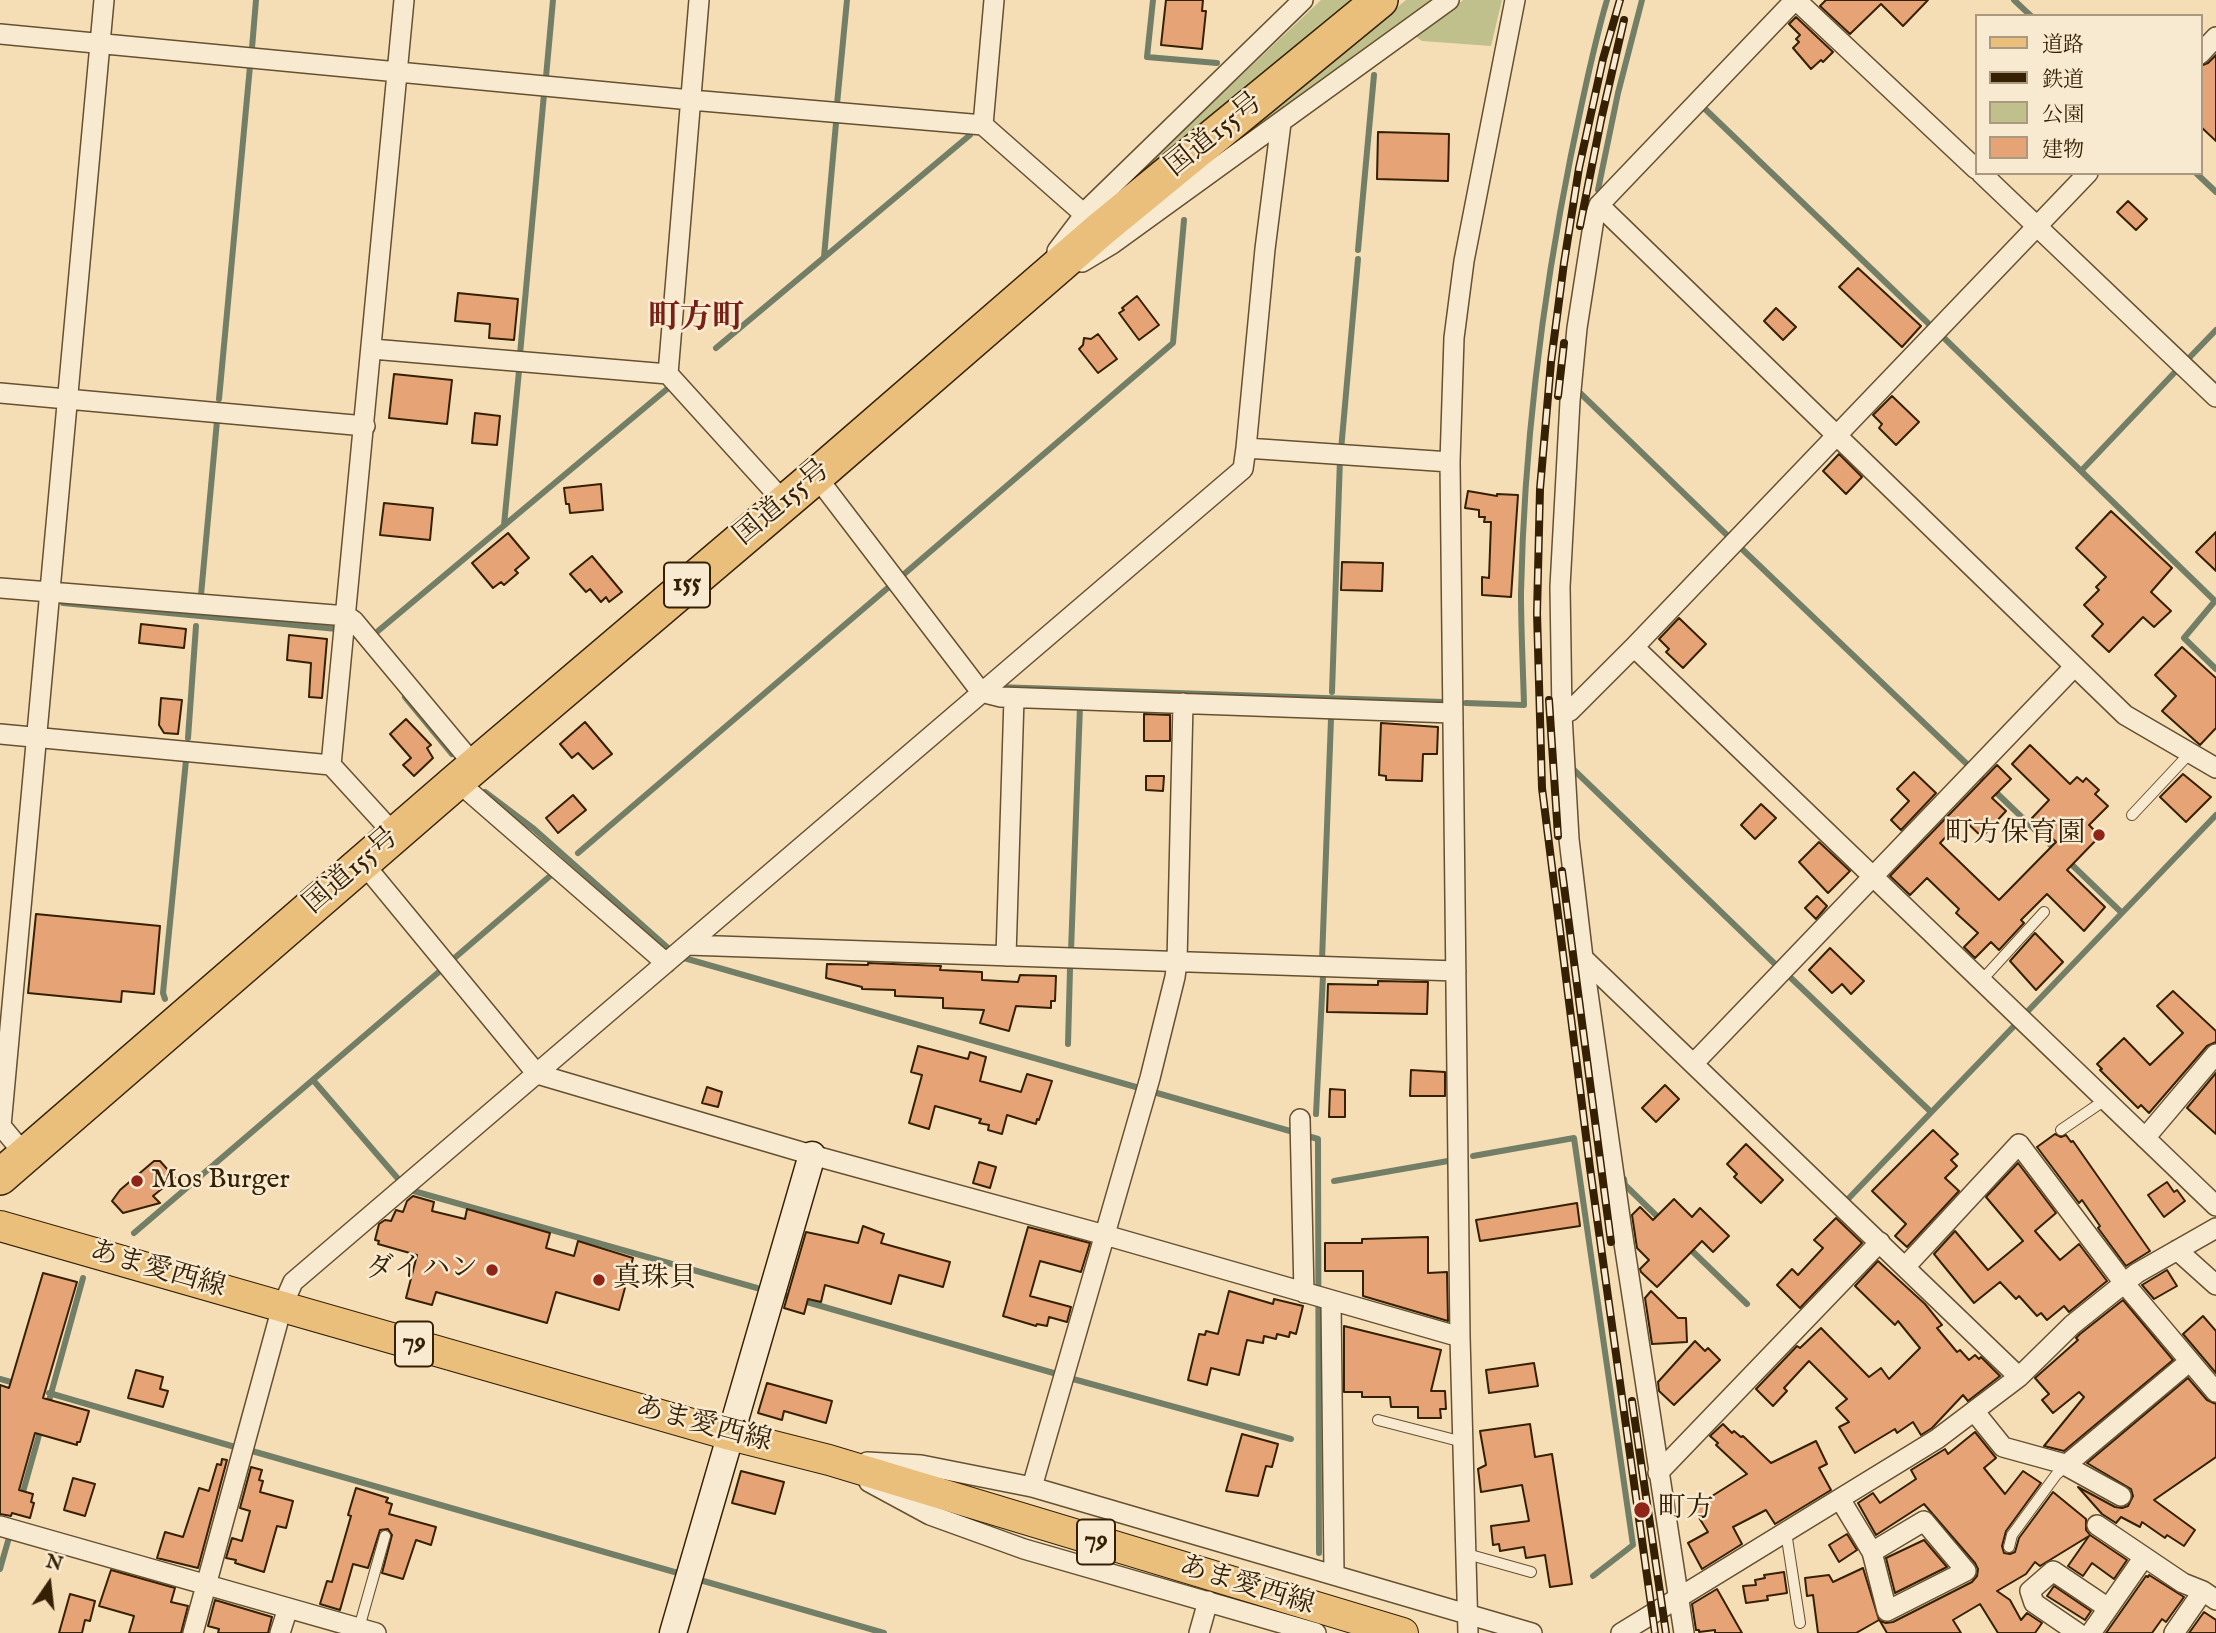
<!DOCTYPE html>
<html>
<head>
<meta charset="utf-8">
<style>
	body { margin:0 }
	#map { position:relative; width:2216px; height:1633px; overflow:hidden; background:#f5deb6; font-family:"IM FELL English","Noto Serif JP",serif }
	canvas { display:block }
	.legend { position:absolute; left:1975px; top:14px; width:228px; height:161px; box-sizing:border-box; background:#f8ead0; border:2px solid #aa997e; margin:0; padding:9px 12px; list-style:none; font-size:21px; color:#352004 }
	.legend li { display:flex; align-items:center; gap:14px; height:35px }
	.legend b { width:35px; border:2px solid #aa997e }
	.north { position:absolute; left:14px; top:1549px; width:70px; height:70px; -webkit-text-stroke:5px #f8ead0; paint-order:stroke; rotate:14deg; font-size:19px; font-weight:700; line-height:28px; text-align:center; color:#352004 }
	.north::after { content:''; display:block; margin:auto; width:24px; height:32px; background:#352004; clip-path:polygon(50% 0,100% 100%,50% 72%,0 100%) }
</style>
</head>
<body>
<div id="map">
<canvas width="2216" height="1633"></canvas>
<ul class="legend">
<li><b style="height:9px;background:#eabf7b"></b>道路</li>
<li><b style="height:9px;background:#352004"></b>鉄道</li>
<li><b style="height:19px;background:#bfc08c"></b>公園</li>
<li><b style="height:19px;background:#e6a376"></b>建物</li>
</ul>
<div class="north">N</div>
</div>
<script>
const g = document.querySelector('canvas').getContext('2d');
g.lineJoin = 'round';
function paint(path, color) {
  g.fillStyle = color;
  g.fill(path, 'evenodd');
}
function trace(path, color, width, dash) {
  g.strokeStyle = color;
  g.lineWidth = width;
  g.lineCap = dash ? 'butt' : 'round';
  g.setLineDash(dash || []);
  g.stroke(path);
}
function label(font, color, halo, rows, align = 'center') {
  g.font = font + ' "IM FELL English","Noto Serif JP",serif';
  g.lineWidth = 5;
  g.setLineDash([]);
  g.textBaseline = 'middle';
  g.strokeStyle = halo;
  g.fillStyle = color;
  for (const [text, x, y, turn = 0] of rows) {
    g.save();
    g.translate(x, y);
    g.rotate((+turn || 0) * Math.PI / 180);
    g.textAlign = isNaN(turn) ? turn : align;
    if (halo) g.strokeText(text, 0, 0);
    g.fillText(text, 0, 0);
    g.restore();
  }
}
const green = new Path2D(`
	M1321,0H1361L1128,193L1125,186Z
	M1406,0H1436L1170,193Z
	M1463,0H1502L1491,46L1422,41L1415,36Z`);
const stream = new Path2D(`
	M1153,0L1147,57L1217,63
	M2014,0L2031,16
	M252,48L256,0
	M546,77L553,0
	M837,104L847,0
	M1703,107L1931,326
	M2196,173L2216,192
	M1598,190L1618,93L1642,0
	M1358,250L1374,75
	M824,257L836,123
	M1943,337L2081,471
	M716,348L970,135
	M520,354L544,94
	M2190,357L2216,330
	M2176,371L2081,471L2215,601L2184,638L2216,669
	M1577,390L1730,538
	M219,399L250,66
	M1341,450L1358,259
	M504,525L519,371
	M1742,549L1970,767
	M903,575L1173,343L1184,220
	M201,595L217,421
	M63,603L337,629
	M378,631L667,389
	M997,687L1443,702
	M1332,692L1340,459
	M405,697L452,754
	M1466,703L1524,705C1523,668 1521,630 1521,593C1524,446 1542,300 1571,155C1582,103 1592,51 1607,0
	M188,738L196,626
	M1573,769L1776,965
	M1981,778L2057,851
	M485,792L534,829L677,956L1318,1139L1319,1553
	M578,853L890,586
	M2068,861L2122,913
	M1071,951L1080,706
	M1322,960L1331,719
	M451,961L550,876
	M1791,978L1931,1112
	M165,999L163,993L186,760
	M2027,1012L2216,815
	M1068,1044L1070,969
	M313,1080L400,1181
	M1316,1114L1323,976
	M1473,1156L1574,1138L1633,1545L1593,1576
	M1624,1179L1625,1185L1663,1222
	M1334,1181L1448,1161
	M410,1190L757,1288
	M1849,1198L2015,1025
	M134,1233L440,971
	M1688,1247L1747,1304
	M786,1296L1057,1374
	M0,1379L18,1384
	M1073,1379L1291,1439
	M49,1393L235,1447
	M47,1408L83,1278
	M252,1451L678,1573
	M21,1499L41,1428
	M0,1569L10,1534
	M700,1580L884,1633`);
const building = new Path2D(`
	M1166,0H1203L1202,11H1206L1202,49L1161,45Z
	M1826,0H1928L1903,26L1881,4L1850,34L1820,6Z
	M1796,17L1833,52L1823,62L1821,60L1811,69L1793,48L1799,42L1796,39L1800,35L1789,24Z
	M2216,55V141L2200,126V66L2208,63Z
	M1378,132L1449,134L1448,181L1377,179Z
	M2128,201L2147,219L2136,230L2117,212Z
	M1858,268L1921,326L1902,347L1839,287Z
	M458,293L518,299L514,340L489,338L490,324L455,321Z
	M1137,296L1159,325L1139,340L1119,313L1124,310L1122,308Z
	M1776,308L1796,327L1783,340L1764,321Z
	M1098,334L1117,359L1098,373L1079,349L1083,345L1084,338L1091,339Z
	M394,374L452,380L447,424L389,418Z
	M1892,396L1919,422L1896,445L1879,428L1882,424L1873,415Z
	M475,413L500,416L497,445L472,443Z
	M1839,454L1862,477L1846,494L1823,471Z
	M601,484L603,510L570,513L569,504H566L564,488Z
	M1468,491L1497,496V494L1518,495L1511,597L1482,595V577L1489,578L1491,522H1484L1485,517H1479V510L1465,508Z
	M384,503L433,508L430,540L380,535Z
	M2111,511L2172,568L2151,592L2171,611L2154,627L2143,617L2109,652L2092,636L2103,624L2084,605L2099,590L2096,587L2106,577L2076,548Z
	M2216,532V571L2196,552Z
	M508,533L529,558L515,570L518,573L504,585L501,582L493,588L472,563Z
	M592,556L622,592L609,602L606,597L601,602L590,589L586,592L570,574Z
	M1342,562L1383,563L1382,591L1341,590Z
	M1679,618L1706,644L1683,668L1666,652L1669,649L1659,639Z
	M141,624L186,629L184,648L139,643Z
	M289,635L327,639L322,698L309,697L311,663L287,660Z
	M2182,647L2216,678V728L2200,745L2162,711L2176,696L2155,675Z
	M161,698L182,700L178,734L164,733L159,725Z
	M1144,714L1170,715V741H1144Z
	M406,719L431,745L427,748L433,758L414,776L403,765L411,758L390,734Z
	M585,722L612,754L593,769L578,753L572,758L560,744Z
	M1381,723L1438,727L1437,754H1423L1422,781L1386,780V776L1379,775Z
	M2030,745L2070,784L2077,777L2083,782L2086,778L2099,790L2095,794L2108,806L2089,825L2100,836L2067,870L2105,907L2084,931L2047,894L2021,920L2024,923L1999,950L1991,942L1975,958L1964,947L1978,933L1956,913L1959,909L1927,878L1910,895L1890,876L1997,765L2011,779L1992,798L2006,811L1982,837L1963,819L1940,843L1999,900L2056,842L2032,818L2049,800L2012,764Z
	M1914,772L1936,793L1901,830L1891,820L1909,801L1897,789Z
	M2183,774L2211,797L2186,822L2160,797Z
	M1146,776H1164L1163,791L1146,790Z
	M573,795L586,810L558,833L546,818Z
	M1761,804L1776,818L1755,839L1741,825Z
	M1819,842L1850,871L1828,893L1799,862Z
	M1817,896L1827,906L1816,919L1805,908Z
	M36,914L160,926L154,994L122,991L121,1002L28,993Z
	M2035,933L2063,962L2036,990L2010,961Z
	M1830,948L1864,981L1851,994L1842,984L1832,993L1809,970Z
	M868,963L941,966L940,970L982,972V980L1018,982L1020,975L1056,976L1055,1001H1051V1008L1016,1006L1009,1031L980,1023L984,1010L943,1008V998L895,996V990L862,989V987L826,978L827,964L868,965Z
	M1378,981L1428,982L1427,1014L1327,1012L1328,984L1378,985Z
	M2173,991L2216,1031V1042L2207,1046L2149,1113L2141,1105L2138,1108L2100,1070L2102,1069L2097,1064L2124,1038L2150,1065L2183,1033L2157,1006Z
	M918,1046L968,1059L970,1052L986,1057L980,1081L1021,1092L1027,1074L1052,1081L1039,1120L1037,1119L1036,1124L1007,1115L1002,1134L988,1130L989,1125L979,1123L981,1119L935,1106L929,1129L909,1123L922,1075L911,1072Z
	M1411,1070L1445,1072V1096H1410Z
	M2216,1073V1134L2187,1108Z
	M1665,1085L1679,1099L1656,1122L1642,1108Z
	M707,1087L722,1092L718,1107L702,1103Z
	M1330,1089L1345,1090V1117H1329Z
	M1933,1130L1958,1154L1951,1160L1957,1166L1945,1178L1959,1191L1907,1247L1895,1236L1906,1224L1872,1191Z
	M2055,1134L2061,1137L2066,1135L2071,1142L2073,1141L2150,1251L2126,1266L2098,1228L2100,1226L2082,1200L2079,1203L2037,1147Z
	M1746,1144L1783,1180L1761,1203L1734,1177L1737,1174L1727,1164Z
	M154,1161H160L175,1178L153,1196L160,1203L123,1213L112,1201L120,1190Z
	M979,1162L996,1167L990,1188L973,1183Z
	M2018,1163L2056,1213L2035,1231L2060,1260L2079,1244L2107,1281L2069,1312L2064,1306L2047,1320L2041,1313L2037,1316L2019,1296L2016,1299L2000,1282L1974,1303L1934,1254L1955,1231L1988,1270L2023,1241L1986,1197Z
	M2167,1182L2174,1192L2177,1190L2185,1201L2164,1217L2148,1195Z
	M413,1196L434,1202L432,1211L465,1219L467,1209L550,1233L546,1248L574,1256L578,1241L633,1258L619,1310L556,1292L547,1323L436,1292L432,1305L406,1298L417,1255L378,1244L379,1241L375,1240L379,1224L385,1220L391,1221L396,1210L403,1212L407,1201Z
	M1674,1199L1692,1217L1700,1208L1729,1236L1713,1252L1702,1241L1657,1287L1641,1272L1640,1269L1649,1260L1637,1248L1632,1215L1640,1207L1653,1220Z
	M1577,1203L1580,1226L1480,1241L1476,1220Z
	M1836,1218L1862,1243L1800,1308L1777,1285L1792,1269L1798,1275L1823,1248L1814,1240Z
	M863,1226L884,1234L881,1243L950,1262L943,1287L899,1275L891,1304L825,1285L821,1302L808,1299L804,1314L784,1308L806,1232L858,1243Z
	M1028,1227L1090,1243L1081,1272L1040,1261L1030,1296L1071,1307L1067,1322L1049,1317L1047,1326L1037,1324L1036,1326L1003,1316Z
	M1428,1237V1273L1447,1272L1448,1321L1363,1296V1271H1325V1243H1362V1239Z
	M1878,1261L1925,1304L1942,1325L1937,1328L1957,1352L1960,1350L1969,1360L1975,1355L1979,1359L1981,1357L2000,1376L1968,1401L1963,1395L1932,1428L1921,1435L1913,1422L1897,1433L1895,1429L1855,1453L1839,1427L1849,1422L1836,1408L1847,1399L1809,1361L1784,1388L1787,1391L1773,1406L1756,1389L1797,1346L1800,1348L1821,1328L1869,1377L1881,1368L1889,1379L1920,1348L1898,1321L1895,1325L1855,1286Z
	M2167,1270L2177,1286L2154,1299L2142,1285Z
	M43,1273L77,1282L43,1398L89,1411L80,1442H77V1445L35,1433L19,1490L33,1494L31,1502L34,1503L30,1518L12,1513L11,1516L0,1514V1385L9,1388Z
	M1229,1291L1273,1304L1274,1299L1303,1306L1296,1334L1290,1332L1289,1337L1277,1334L1276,1339L1264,1336L1263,1343L1247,1340L1239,1375L1211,1368L1207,1385L1188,1380L1199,1334L1205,1335L1206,1331L1218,1334Z
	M1651,1291L1678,1318H1686L1687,1342L1652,1344L1645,1298Z
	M2123,1300L2173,1360L2064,1451L2044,1446L2084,1397L2079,1392L2053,1413L2042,1400L2049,1394L2035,1378L2078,1340L2076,1338L2080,1334Z
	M2203,1316L2216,1331V1373L2183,1334Z
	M1344,1326L1441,1350L1431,1391H1445L1446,1409H1440L1441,1418H1418V1407H1391L1390,1397H1362V1392H1344Z
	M1695,1341L1705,1351L1708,1348L1720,1360L1674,1405L1659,1391L1658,1382Z
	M1534,1363L1538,1386L1489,1393L1486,1370Z
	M136,1370L163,1377L160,1389L168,1391L163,1407L128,1398Z
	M2188,1378L2207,1400L2216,1404V1457L2154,1500L2195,1530L2184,1546L2167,1535L2165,1538L2142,1522L2140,1527L2121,1517L2116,1523L2102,1514L2078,1487L2115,1507L2122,1508L2128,1506L2133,1496L2131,1489L2087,1463Z
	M767,1383L832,1401L826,1423L784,1411L782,1420L758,1413Z
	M1530,1424L1535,1457L1552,1454L1572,1584L1550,1587L1545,1555L1526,1558L1524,1547L1500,1551L1499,1544L1493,1545L1491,1526L1529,1521L1522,1485L1481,1492L1478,1469L1486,1465L1480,1431Z
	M1723,1424L1732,1433L1734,1431L1741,1437L1743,1436L1771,1463L1816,1441L1827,1464L1819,1468L1831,1490L1775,1524L1766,1510L1733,1527L1742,1544L1702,1569L1688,1543L1708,1532L1693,1508L1747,1474L1716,1445L1718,1443L1710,1436Z
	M1975,1432L1996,1458L1984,1468L2005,1494L2023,1471L2041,1483L2006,1531L2002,1546L2004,1553L2010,1554L2015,1552L2019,1538L2053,1492L2086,1519V1530L2090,1535L2127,1560L2114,1579L2092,1563L2083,1576L2068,1566L2089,1536L2040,1566L2035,1562L2026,1574L1997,1591L2010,1600L2021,1620L2027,1613L2042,1623L2035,1633H1998L1980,1604L1953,1620L1961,1633H1887L1880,1621L1886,1623L1893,1622L1972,1582L1977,1576L1978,1569L1975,1563L1924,1504L1876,1535L1858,1503L1873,1493L1880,1503L1916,1479L1911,1470L1945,1449L1948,1454Z
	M1242,1434L1278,1444L1272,1467L1266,1466L1258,1496L1226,1491Z
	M222,1459L227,1460L198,1568L157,1558L165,1532L183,1537L199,1488L209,1491L217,1464L221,1465Z
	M251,1467L262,1470L259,1480L263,1481L260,1492L293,1501L286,1528L277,1526L264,1572L235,1563L236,1560L226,1558L232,1538L242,1541L250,1511L240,1508Z
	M741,1471L784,1482L775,1514L732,1503Z
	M73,1478L95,1484L85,1516L64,1510Z
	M356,1488L388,1498L386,1502L392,1504L389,1514L436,1527L431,1545L416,1540L403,1579L382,1573L392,1535L388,1529L380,1530L368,1568L353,1564L340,1610L320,1604L327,1581L332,1582L351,1516L348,1515Z
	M1847,1534L1857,1550L1839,1562L1829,1545Z
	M1924,1540L1947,1567L1895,1593L1886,1558Z
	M1863,1568L1879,1620L1856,1633H1818L1813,1595L1807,1596L1805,1578L1829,1575L1833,1582Z
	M111,1570L175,1588L171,1602L188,1606L181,1633H129L134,1616L99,1606Z
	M1784,1572L1787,1593L1767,1596L1768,1600L1746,1603L1743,1586L1756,1585L1755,1580L1765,1578L1764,1575Z
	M2149,1575L2184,1597L2166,1622L2162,1619L2152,1633H2106L2146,1576L2148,1577Z
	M2054,1586L2091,1611L2085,1620L2047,1596Z
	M1717,1589L1742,1633H1715V1630L1699,1632V1630H1696L1692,1604Z
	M70,1594L95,1601L90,1621L85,1620L82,1633H59Z
	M215,1600L272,1617L268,1633H218L219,1629L208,1626Z
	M2204,1612L2216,1620V1633H2189Z`);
const lane = new Path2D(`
	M2132,815L2190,753
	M1981,981L2044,912
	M2061,1130L2105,1100
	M1378,1420L1463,1442
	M1786,1532L1800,1623
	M2009,1547L2012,1535L2056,1475L2066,1466
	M1467,1554L1531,1572
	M359,1628L385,1536`);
const street = new Path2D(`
	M699,0L668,374L785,503
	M1795,0L1599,205L2125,715L2216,768
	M1796,0L1976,169
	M0,34L691,100L983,125L1084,214
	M2200,54L2216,37
	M983,125L994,0
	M1981,173L2216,397
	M1599,205L1594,219L1577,328L1570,401L1560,587L1562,715L1569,839L1583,958L1621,1224L1684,1633
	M1057,251L1091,206L1303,0
	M1082,262L1112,244L1449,0
	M372,349L668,374
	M0,393L365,426
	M1246,448L1265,249L1281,123
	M816,476L981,692L1001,697L1452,713
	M0,588L347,616L354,621L475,766
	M1634,647L2216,1206
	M1562,715L1570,711L1634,647L2088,173
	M0,734L331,765
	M457,781L666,963
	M395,835L331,765L404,0
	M363,863L537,1074L812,1155L1105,1235L1460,1337
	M688,945L1456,971
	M1006,956L1014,698
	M1583,958L2019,1377
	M1694,1063L2074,667
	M1300,1119L1304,1293
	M2145,1138L2216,1054
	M26,1156L1,1126L104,0
	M2177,1250L2216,1285
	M1905,1267L2019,1144L2124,1283L2216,1392
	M1331,1300L1334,1574
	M1974,1411L2003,1447L2061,1463L2121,1496
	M867,1462L921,1465L1032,1487L1532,1633
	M2066,1465L2190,1361
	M1658,1473L1880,1242
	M869,1482L930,1515L1024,1549L1316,1633
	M1032,1487L1150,1078L1175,977L1177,962L1183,703
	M1840,1499L1872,1552L1887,1611L1966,1571L1924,1521L1872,1552
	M2097,1525L2183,1583L2203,1591L2216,1600
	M0,1526L376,1633
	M193,1633L282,1307L293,1282L1243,469L1246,448L1450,462
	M280,1633L288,1608
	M1199,1633L1208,1601
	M1468,1633L1460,1337L1450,462L1454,338L1464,261L1515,0
	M1621,1633L1937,1439L2019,1377L2072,1325L2137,1273L2216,1228
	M2078,1633L2034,1603L2030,1591L2053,1571L2108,1608
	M2091,1633L2144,1557
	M2174,1633L2203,1591`);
const secondary = new Path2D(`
	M673,1633L812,1155`);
const primary = new Path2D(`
	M0,1226L730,1435L829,1460L1403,1633`);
const highway = new Path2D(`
	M0,1177L457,781L816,476L1101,229L1380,0`);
const rail = new Path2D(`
	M1620,0L1603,59L1579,168L1564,263L1551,362L1540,489L1537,613L1542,788L1590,1168L1655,1633
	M1580,226L1601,120L1624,20
	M1558,396L1564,343
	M1549,700L1558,836
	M1562,871L1611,1242
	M1632,1401L1666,1633`);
const markers = [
	[2099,835,7,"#8f2418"],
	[137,1181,7,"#8f2418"],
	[492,1270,7,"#8f2418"],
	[599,1280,7,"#8f2418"],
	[1642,1510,9,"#8f2418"]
];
const shields = [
	[687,585,46],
	[414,1344,38],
	[1096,1542,38]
];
const shieldNames = [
	["155",687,585],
	["79",414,1344],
	["79",1096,1542]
];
const streetNames = [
	["国道155号",1215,136,-39],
	["国道155号",783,504,-40],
	["国道155号",352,872,-41],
	["あま愛西線",157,1271,16],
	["あま愛西線",703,1426,15],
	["あま愛西線",1246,1587,17]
];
const poiNames = [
	["町方保育園",2085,835,"right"],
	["Mos Burger",151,1181],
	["ダイハン",478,1270,"right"],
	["真珠貝",613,1280],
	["町方",1658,1510]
];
const quarterNames = [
	["町方町",696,320]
];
paint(green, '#bfc08c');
trace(stream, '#737e66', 6);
paint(building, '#e6a376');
trace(building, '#352004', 2);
trace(lane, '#655030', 12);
trace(street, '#655030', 22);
trace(secondary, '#352004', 29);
trace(primary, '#352004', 32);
trace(highway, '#352004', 38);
trace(lane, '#f8ead0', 10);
trace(street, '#f8ead0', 19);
trace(secondary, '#f8ead0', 26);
trace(primary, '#eabf7b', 30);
trace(highway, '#eabf7b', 35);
trace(rail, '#352004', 8);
trace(rail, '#f8ead0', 5, [16]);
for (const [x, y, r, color] of markers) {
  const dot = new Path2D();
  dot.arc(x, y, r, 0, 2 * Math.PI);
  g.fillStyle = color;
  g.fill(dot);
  trace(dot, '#f8ead0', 2.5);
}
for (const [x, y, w] of shields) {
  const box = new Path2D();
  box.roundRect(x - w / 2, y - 22.5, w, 45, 5);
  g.fillStyle = '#f8ead0';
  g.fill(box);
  trace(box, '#352004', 2);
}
label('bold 26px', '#352004', null, shieldNames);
label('28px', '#352004', '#f8ead0', streetNames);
label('28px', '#352004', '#f8ead0', poiNames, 'left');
label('bold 32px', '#7a1f14', '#f8ead0', quarterNames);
</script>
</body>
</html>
